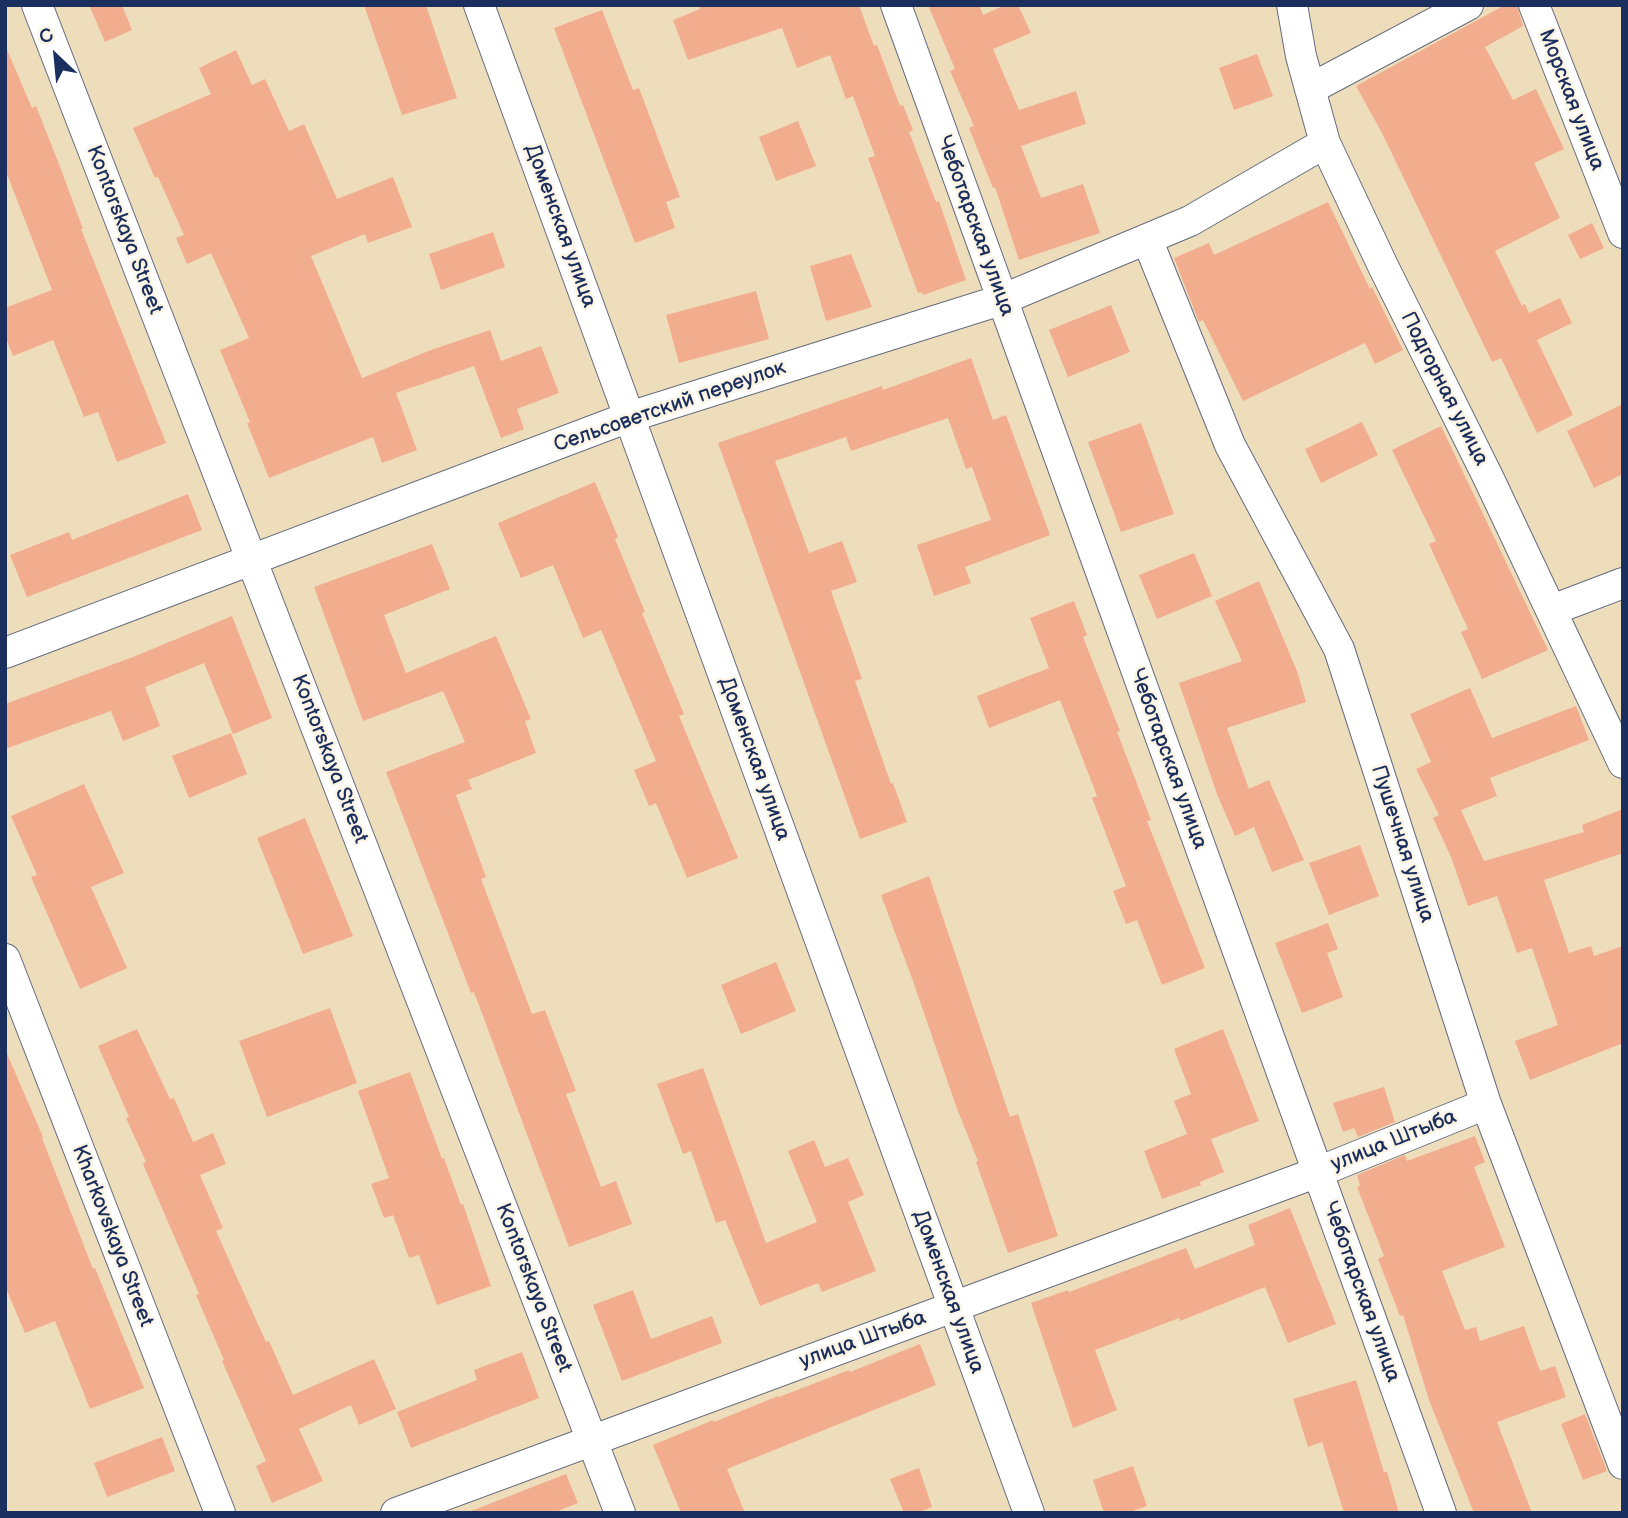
<!DOCTYPE html>
<html>
<head>
<meta charset="utf-8">
<style>
	body { margin:0 }
	#map { position:relative; width:1628px; height:1518px; overflow:hidden; background:#edb; font-family:"Balsamiq Sans",sans-serif }
	canvas { display:block }
	.frame { position:absolute; inset:0; border:7px solid #1b2f5e; pointer-events:none }
	.north { position:absolute; left:21px; top:21px; width:70px; height:70px; -webkit-text-stroke:5px #fcf5e5; paint-order:stroke; rotate:334deg; font-size:19px; font-weight:700; line-height:28px; text-align:center; color:#1b2f5e }
	.north::after { content:''; display:block; margin:auto; width:24px; height:32px; background:#1b2f5e; clip-path:polygon(50% 0,100% 100%,50% 72%,0 100%) }
</style>
</head>
<body>
<div id="map">
<canvas width="1628" height="1518"></canvas>
<div class="frame"></div>
<div class="north">С</div>
</div>
<script>
const g = document.querySelector('canvas').getContext('2d');
g.lineJoin = 'round';
function paint(path, color) {
  g.fillStyle = color;
  g.fill(path, 'evenodd');
}
function trace(path, color, width, dash) {
  g.strokeStyle = color;
  g.lineWidth = width;
  g.lineCap = dash ? 'butt' : 'round';
  g.setLineDash(dash || []);
  g.stroke(path);
}
function label(font, color, halo, rows, align = 'center') {
  g.font = font + ' "Balsamiq Sans",sans-serif';
  g.lineWidth = 5;
  g.setLineDash([]);
  g.textBaseline = 'middle';
  g.strokeStyle = halo;
  g.fillStyle = color;
  for (const [text, x, y, turn = 0] of rows) {
    g.save();
    g.translate(x, y);
    g.rotate((+turn || 0) * Math.PI / 180);
    g.textAlign = isNaN(turn) ? turn : align;
    if (halo) g.strokeText(text, 0, 0);
    g.fillText(text, 0, 0);
    g.restore();
  }
}
const building = new Path2D(`
	M89,5H122L132,30L105,42Z
	M364,5H426L457,98L402,115Z
	M700,5H859L874,46L877,45L900,106L903,105L913,130L909,132L936,202L939,201L966,280L923,295L922,292L918,293L868,158L875,156L853,96L846,99L830,55L797,68L782,28L688,60L673,20L700,9Z
	M928,5H979L983,15L1005,5H1018L1031,33L993,49L1019,110L1076,91L1086,124L1021,146L1041,198L1083,184L1100,233L1019,260L995,187L993,188L969,128L974,126L950,71L955,69Z
	M1505,5H1517L1523,26L1485,47L1513,100L1536,89L1564,149L1534,163L1560,218L1495,251L1522,306L1525,304L1529,313L1560,298L1572,323L1537,340L1573,415L1537,433L1501,358L1492,362L1382,133L1356,86Z
	M602,10L633,90L639,88L680,197L666,202L675,228L635,243L554,28Z
	M5,45L32,108L36,106L59,164L83,229H81L166,443L117,462L98,412L84,417L53,340L13,356L5,336V308L52,290L5,169Z
	M236,50L252,85L265,79L289,131L304,124L337,199L393,177L412,227L368,243L365,234L311,256L362,378L431,350L490,330L501,361L541,346L559,393L517,409L524,429L501,438L474,366L396,393L417,450L382,463L373,437L269,478L247,423L250,422L220,350L249,338L211,253L187,264L176,238L184,235L158,177L155,178L133,128L211,94L199,68Z
	M1257,54L1273,96L1234,110L1219,68Z
	M798,121L816,166L776,181L759,137Z
	M1328,202L1370,289L1372,287L1403,350L1375,364L1365,343L1243,401L1203,320L1199,322L1174,258L1209,243L1214,255Z
	M1592,223L1604,248L1580,259L1568,235Z
	M493,232L505,267L441,290L429,254Z
	M851,254L872,307L826,321L810,266Z
	M756,291L769,339L679,363L666,315Z
	M1111,305L1130,352L1068,377L1049,330Z
	M971,358L993,420L1006,415L1050,535L965,567L971,583L934,596L917,545L991,520L972,467L966,469L948,418L851,451L846,437L775,461L809,553L842,541L857,582L831,591L862,679L855,681L891,784L893,783L907,822L860,839L718,443L882,386L883,390Z
	M1623,404V474L1594,488L1567,431Z
	M1362,422L1378,455L1321,483L1305,449Z
	M1141,423L1174,514L1121,532L1088,442Z
	M1441,426L1548,650L1482,679L1461,632L1468,629L1429,544L1436,541L1392,450Z
	M595,482L618,537L615,539L645,612L642,613L684,714L679,716L738,858L687,878L656,803L649,806L634,770L656,761L601,630L583,638L553,565L521,578L498,523Z
	M188,494L202,530L27,597L10,555L69,532L72,540Z
	M432,544L450,589L384,615L406,673L496,636L531,719L525,721L536,753L468,780L472,789L456,795L486,877L481,879L532,1014L545,1010L576,1091L566,1094L601,1187L616,1181L632,1224L569,1247L474,992L471,993L386,772L465,742L443,691L363,721L314,587Z
	M1194,553L1212,596L1157,619L1139,575Z
	M1259,581L1297,671L1306,702L1227,728L1249,789L1269,780L1304,860L1272,872L1254,827L1235,836L1217,794L1179,683L1242,661L1215,601Z
	M1074,601L1087,635L1083,637L1120,731L1117,732L1151,820L1147,821L1205,968L1162,985L1137,920L1126,924L1113,891L1126,886L1092,798L1097,796L1060,700L989,728L977,696L1049,668L1030,618Z
	M232,616L272,718L233,734L204,663L145,687L160,726L123,741L111,711L5,749V704L133,657Z
	M1470,688L1492,738L1576,706L1589,740L1490,778L1497,796L1461,810L1484,861L1584,832L1582,825L1623,809V853L1544,880L1569,953L1591,946L1594,956L1623,946V1043L1530,1080L1515,1041L1558,1025L1532,948L1517,953L1497,896L1468,906L1451,857L1433,818L1439,815L1416,769L1431,762L1410,714Z
	M231,733L247,774L189,798L172,756Z
	M84,784L124,873L91,887L127,968L80,989L31,877L37,875L11,816Z
	M305,818L353,936L303,954L257,838Z
	M1360,845L1379,896L1329,915L1309,863Z
	M929,876L1010,1117L1018,1114L1058,1236L1008,1253L976,1162L978,1161L956,1106L913,981L881,895Z
	M1328,923L1338,949L1327,953L1343,997L1302,1013L1275,943Z
	M776,962L796,1011L741,1034L721,985Z
	M330,1008L357,1083L267,1117L239,1041Z
	M137,1029L170,1099L174,1098L193,1142L213,1133L226,1164L200,1175L223,1228L216,1231L266,1342L269,1341L293,1395L374,1359L396,1409L359,1425L351,1405L299,1429L323,1481L272,1503L256,1466L266,1461L222,1361L224,1360L196,1295L199,1294L143,1164L146,1162L126,1118L129,1117L98,1046Z
	M1223,1029L1259,1121L1211,1139L1224,1172L1200,1182L1201,1185L1162,1199L1144,1151L1187,1134L1174,1101L1191,1094L1174,1049Z
	M5,1049L43,1137L42,1138L93,1269L95,1268L144,1388L90,1409L55,1321L25,1333L5,1286Z
	M703,1068L766,1243L817,1222L788,1151L814,1140L825,1167L848,1158L864,1195L848,1202L876,1271L822,1292L818,1283L760,1306L725,1220L716,1223L691,1151L683,1154L657,1084Z
	M410,1072L442,1159L444,1158L461,1205L463,1204L491,1286L437,1305L419,1255L409,1258L393,1215L384,1218L371,1184L389,1178L358,1091Z
	M1384,1087L1395,1122L1358,1137L1354,1128L1343,1132L1333,1103Z
	M1475,1136L1485,1162L1474,1167L1505,1247L1442,1271L1465,1330L1476,1327L1480,1341L1524,1326L1540,1371L1555,1366L1566,1397L1497,1422L1532,1513H1474L1429,1400L1403,1315L1400,1316L1378,1259L1384,1256L1357,1187L1360,1186L1357,1175L1405,1155L1407,1161Z
	M1290,1208L1336,1324L1288,1343L1265,1287L1180,1321L1179,1318L1095,1350L1117,1410L1073,1428L1031,1303L1068,1290L1069,1292L1186,1248L1195,1269L1255,1245L1248,1225Z
	M633,1290L651,1339L712,1316L722,1343L622,1381L593,1305Z
	M920,1344L936,1385L727,1469L745,1513H681L653,1445L713,1420L714,1422L778,1396L779,1397L849,1370L850,1372Z
	M522,1352L539,1398L411,1448L397,1412L477,1380L474,1370Z
	M1356,1380L1384,1472H1387L1399,1513H1344L1322,1442L1308,1447L1293,1399Z
	M1585,1414L1607,1471L1583,1480L1561,1424Z
	M162,1437L175,1471L107,1497L94,1463Z
	M1133,1466L1147,1506L1127,1513H1104L1093,1480Z
	M919,1468L932,1507L917,1513H904L890,1479Z
	M566,1474L578,1503L553,1513H471V1511Z`);
const minor = new Path2D(`
	M37,5L620,1513
	M479,5L1029,1513
	M896,5L1441,1513
	M1292,5L1301,56L1325,143L1383,266L1489,479L1623,763
	M1534,5L1623,233
	M1310,89L1468,5
	M1147,239L1230,445L1339,649L1486,1104L1623,1464
	M1552,610L1623,583
	M5,653L629,417L1001,300L1190,221L1325,143
	M5,959L220,1513
	M396,1513L1318,1172L1486,1104`);
const streetNames = [
	["Морская улица",1571,100,69],
	["Доменская улица",560,226,70],
	["Чеботарская улица",975,226,70],
	["Kontorskaya Street",124,230,69],
	["Подгорная улица",1444,389,63],
	["Сельсоветский переулок",670,407,-19],
	["Kontorskaya Street",329,759,69],
	["Доменская улица",754,759,70],
	["Чеботарская улица",1168,759,70],
	["Пушечная улица",1402,844,72],
	["улица Штыба",1394,1141,-22],
	["Kharkovskaya Street",112,1236,69],
	["Kontorskaya Street",533,1288,69],
	["Доменская улица",948,1292,70],
	["Чеботарская улица",1361,1292,70],
	["улица Штыба",863,1340,-20]
];
paint(building, '#f2ad8f');
trace(minor, '#656c7f', 32);
trace(minor, '#fff', 30);
label('21px', '#1b2f5e', '#fcf5e5', streetNames);
</script>
</body>
</html>
